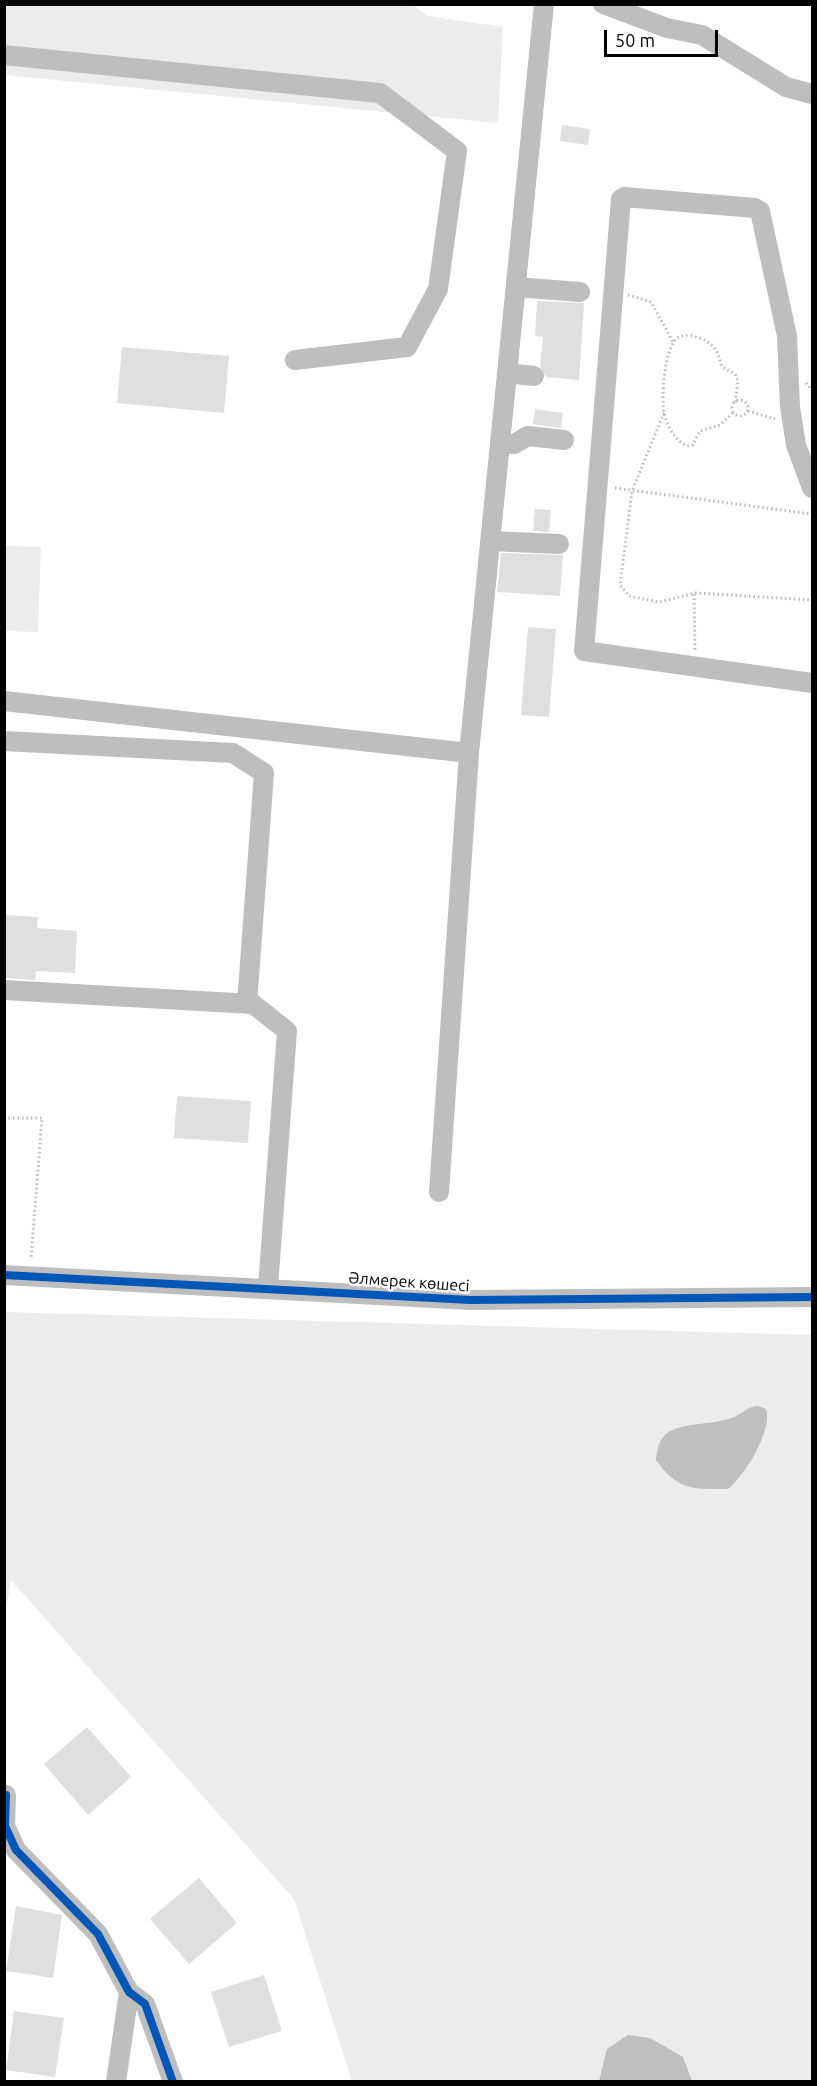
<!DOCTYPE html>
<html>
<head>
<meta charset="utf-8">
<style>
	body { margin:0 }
	#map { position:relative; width:817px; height:2086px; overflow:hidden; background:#fff; font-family:Ubuntu,sans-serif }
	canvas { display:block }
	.frame { position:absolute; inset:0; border:6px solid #000; pointer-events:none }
	.scale { position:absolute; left:604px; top:30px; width:114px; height:27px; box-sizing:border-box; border:3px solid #000; border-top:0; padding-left:8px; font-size:18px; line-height:21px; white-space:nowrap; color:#000; -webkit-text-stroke:4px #fff; paint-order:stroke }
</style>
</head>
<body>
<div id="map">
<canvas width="817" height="2086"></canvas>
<div class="frame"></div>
<div class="scale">50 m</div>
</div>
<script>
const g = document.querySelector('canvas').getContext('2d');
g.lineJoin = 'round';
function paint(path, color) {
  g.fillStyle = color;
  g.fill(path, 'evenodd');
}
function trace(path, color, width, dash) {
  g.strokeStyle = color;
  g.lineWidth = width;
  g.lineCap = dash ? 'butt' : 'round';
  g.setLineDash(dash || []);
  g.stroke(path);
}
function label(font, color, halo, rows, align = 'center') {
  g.font = font + ' Ubuntu,sans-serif';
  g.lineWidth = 5;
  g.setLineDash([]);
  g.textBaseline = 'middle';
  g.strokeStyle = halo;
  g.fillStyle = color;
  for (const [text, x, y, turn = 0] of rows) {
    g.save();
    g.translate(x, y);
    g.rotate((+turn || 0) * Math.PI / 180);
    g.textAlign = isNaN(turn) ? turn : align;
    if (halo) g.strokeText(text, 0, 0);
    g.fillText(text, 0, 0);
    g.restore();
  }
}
const green = new Path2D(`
	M4,5H413L427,16L503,27L498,123L5,75Z
	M5,546L41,547L38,632L5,631Z
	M5,1312L812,1335V2081H352L294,1899L11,1580L5,1615Z`);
const water = new Path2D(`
	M758,1406L766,1409C773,1430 745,1475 728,1489C693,1489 678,1491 656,1460C657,1451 658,1441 666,1434C682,1421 719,1426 738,1415C746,1411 747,1407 758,1406Z
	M628,2035L650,2038L683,2057L692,2081H599L607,2049Z`);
const building = new Path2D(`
	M562,125L590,129L588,145L560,141Z
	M537,301L584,303L579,380L546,377L540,366L543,337L535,336Z
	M122,347L229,356L224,413L117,403Z
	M535,409L563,413L561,428L533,424Z
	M535,509L551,510L549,532L533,531Z
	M501,553L563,555L560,596L497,592Z
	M528,627L556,629L549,717L521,715Z
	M4,915L38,917L37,928L77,931L75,973L36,971L35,980L4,978Z
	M177,1096L251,1101L248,1143L174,1138Z
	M87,1727L131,1777L88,1815L44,1764Z
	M199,1878L237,1923L189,1964L150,1919Z
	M16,1906L62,1915L53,1978L6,1971Z
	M264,1975L282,2031L229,2047L211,1992Z
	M14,2011L64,2018L55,2077L6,2070Z`);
const path = new Path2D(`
	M628,295L651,302L673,342
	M806,383L812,390
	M732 408a8 8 0 1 1 16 0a8 8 0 1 1-16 0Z
	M748,411L775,419
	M664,413L632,491L620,585L629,596L659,602L696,593L812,600
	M733,413L720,425L700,431L693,445L687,446C675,440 667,427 664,413C661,398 664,345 679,337C686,334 695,336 702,339C716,345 718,353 722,367L735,374L738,381L735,402
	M615,488L812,514
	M694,594L695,650
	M4,1118H42L31,1259`);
const minor = new Path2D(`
	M603,4L667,28L702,35L786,87L812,94
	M4,55L380,93L457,151L438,289L407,347L295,360
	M516,287L580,292
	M507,373L534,376
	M500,444H514L528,436L564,440
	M812,488L796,445L790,407L787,336L760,211L755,208L624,197L621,199L584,651L812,683
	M490,541L559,544
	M4,701L469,753L439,1192
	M4,741L233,753L264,773L247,1004
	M469,753L544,4
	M4,990L253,1004L287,1031L268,1287
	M4,1275L470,1300L812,1297
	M6,1795L5,1826L16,1850L98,1934L129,1992L145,2004L173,2082
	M116,2082L129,1992`);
const cycleway = new Path2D(`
	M4,1275L470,1300L812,1297
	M6,1795L5,1826L16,1850L98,1934L129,1992L145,2004L173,2082`);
const streetNames = [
	["Әлмерек көшесі",409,1282,4]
];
paint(green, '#ececec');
paint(water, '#bfbfbf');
paint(building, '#dfdfdf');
trace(path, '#b9b9b9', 3, [1.5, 3]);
trace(minor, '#bebebe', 20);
trace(cycleway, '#0057b8', 8);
label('16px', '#000', '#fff', streetNames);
</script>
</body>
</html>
